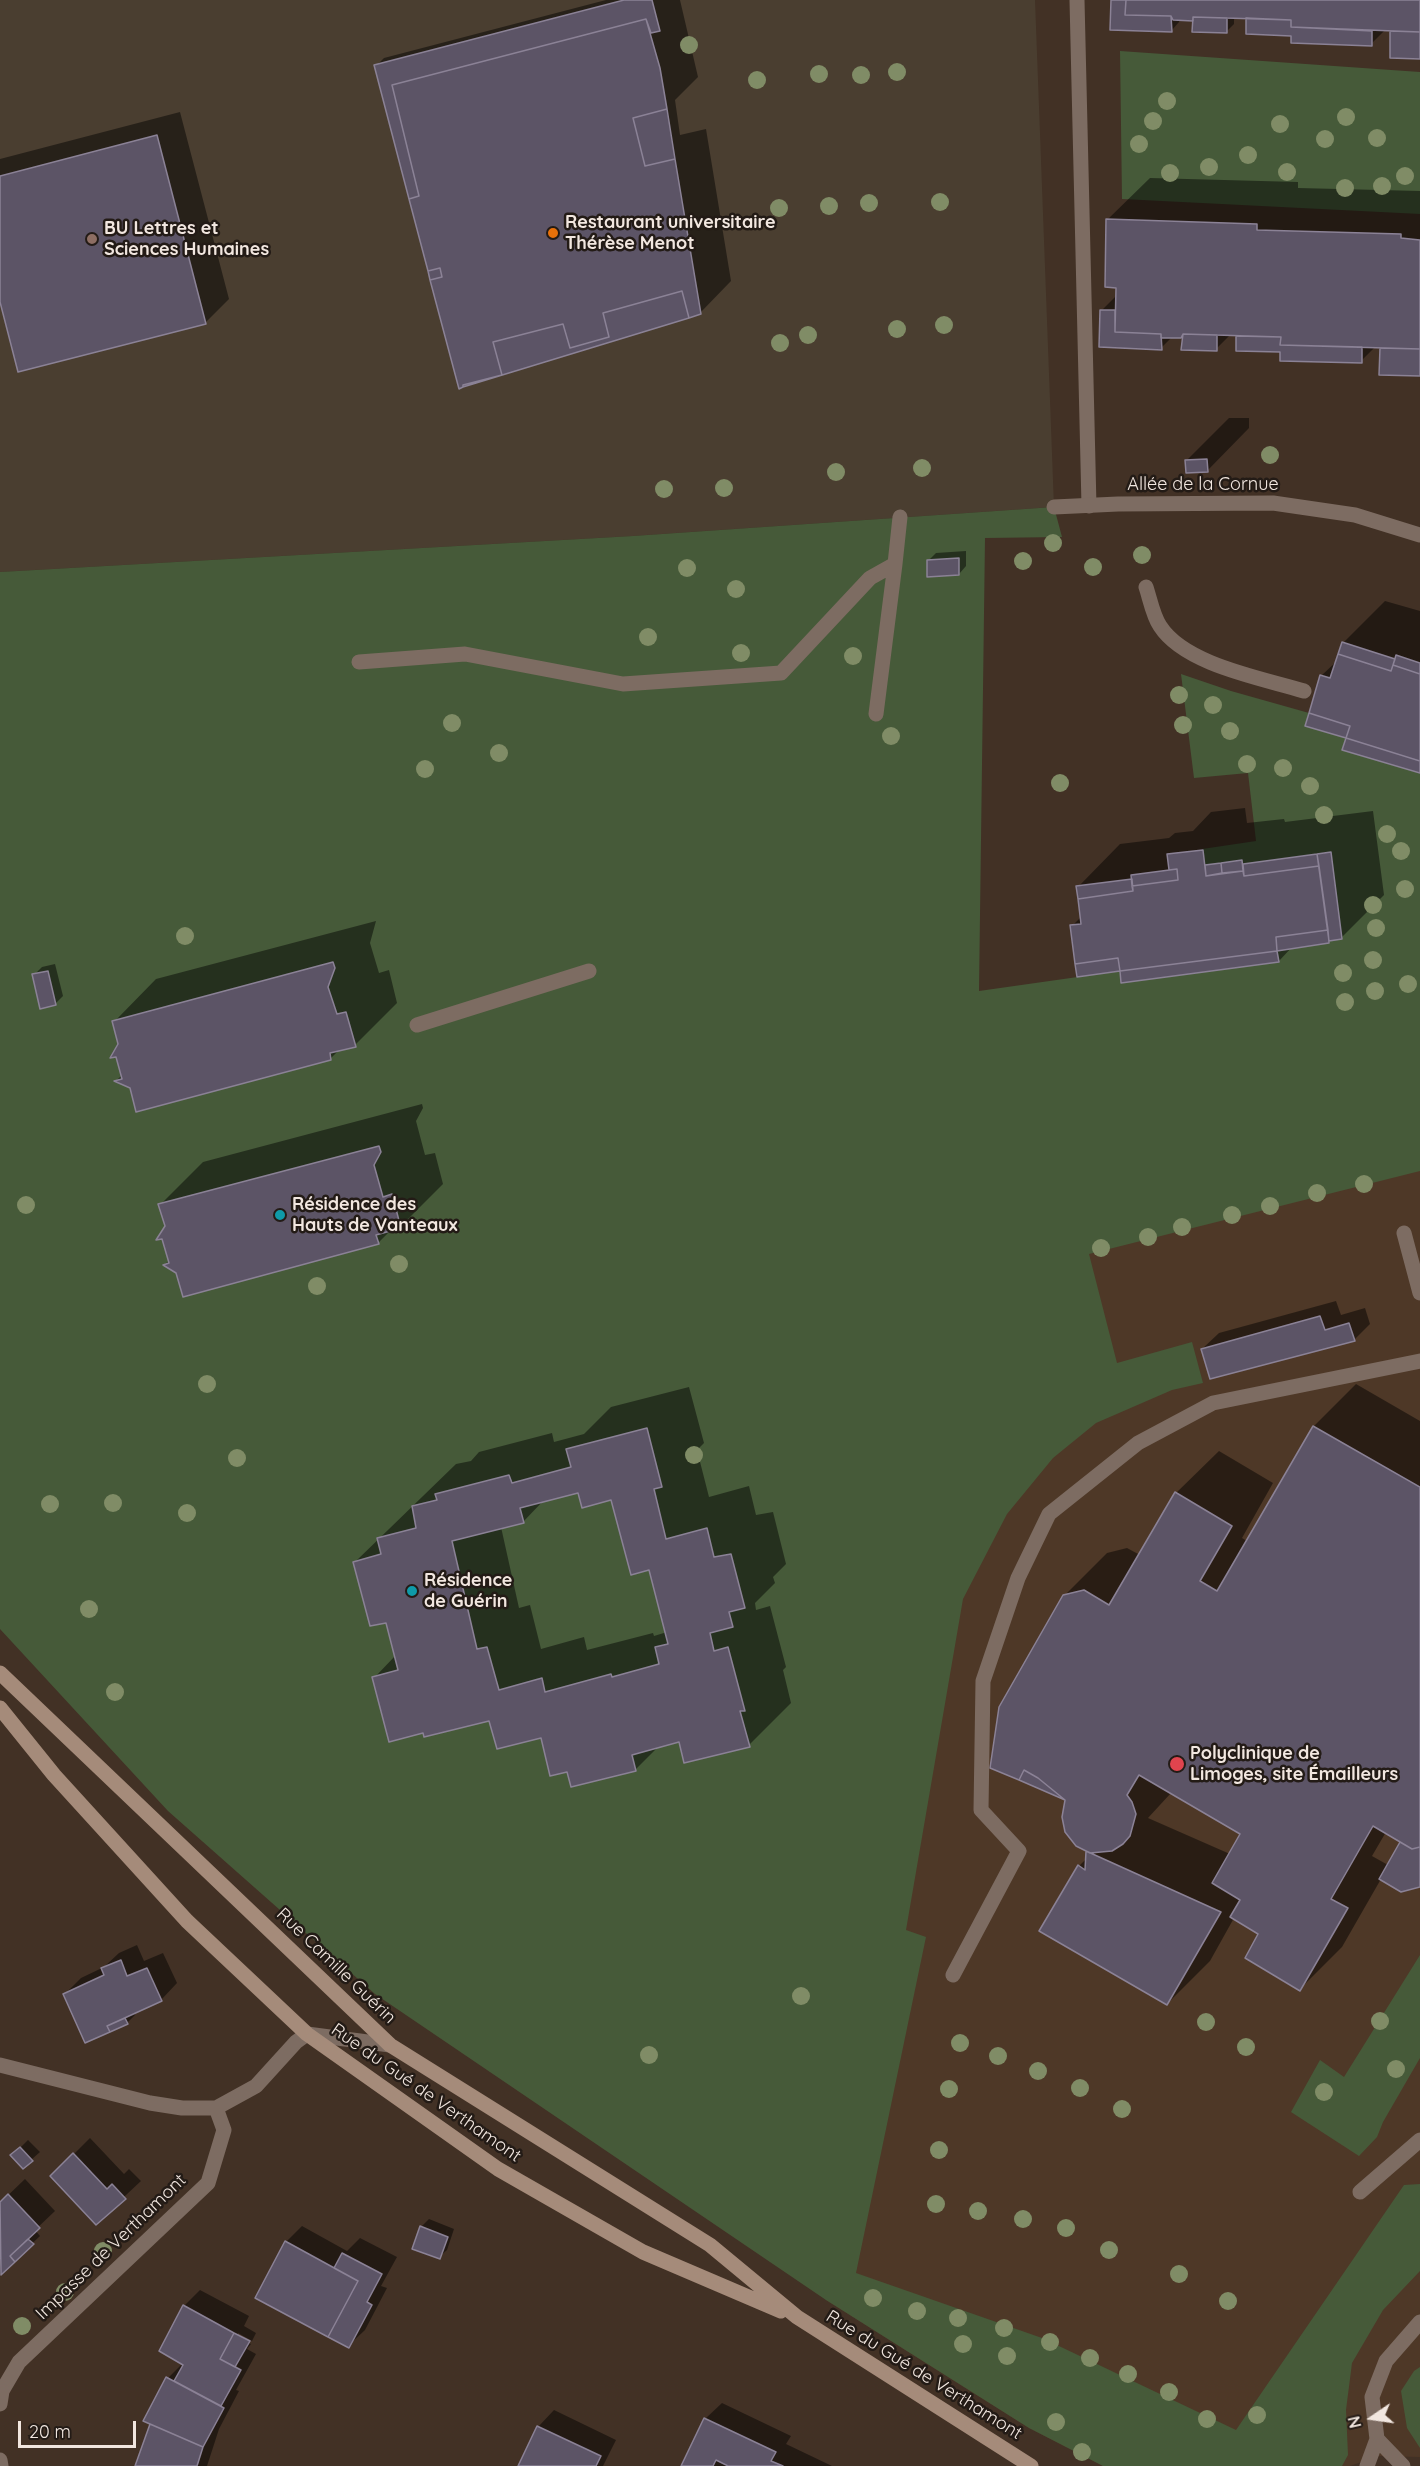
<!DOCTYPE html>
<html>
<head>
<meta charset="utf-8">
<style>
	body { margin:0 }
	#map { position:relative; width:1420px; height:2466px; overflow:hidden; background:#423125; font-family:Quicksand,sans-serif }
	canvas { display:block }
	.north { position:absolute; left:1342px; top:2388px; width:60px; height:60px; -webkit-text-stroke:4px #231b16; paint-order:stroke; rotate:257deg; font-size:16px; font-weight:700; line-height:24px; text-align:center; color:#f2e7e0 }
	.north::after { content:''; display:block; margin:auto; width:21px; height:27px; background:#f2e7e0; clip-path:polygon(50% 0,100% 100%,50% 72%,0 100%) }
	.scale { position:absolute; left:18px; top:2421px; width:118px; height:27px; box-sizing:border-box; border:3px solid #f2e7e0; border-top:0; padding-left:8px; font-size:18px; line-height:21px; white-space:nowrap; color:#f2e7e0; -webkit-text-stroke:4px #231b16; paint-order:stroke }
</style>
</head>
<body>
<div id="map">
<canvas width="1420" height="2466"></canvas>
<div class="north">N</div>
<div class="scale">20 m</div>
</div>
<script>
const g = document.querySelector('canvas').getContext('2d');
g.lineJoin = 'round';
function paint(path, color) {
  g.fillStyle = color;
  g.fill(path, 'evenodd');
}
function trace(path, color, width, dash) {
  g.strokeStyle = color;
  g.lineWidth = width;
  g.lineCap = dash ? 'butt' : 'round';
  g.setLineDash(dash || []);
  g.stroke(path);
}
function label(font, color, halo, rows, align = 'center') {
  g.font = font + ' Quicksand,sans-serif';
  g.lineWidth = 5;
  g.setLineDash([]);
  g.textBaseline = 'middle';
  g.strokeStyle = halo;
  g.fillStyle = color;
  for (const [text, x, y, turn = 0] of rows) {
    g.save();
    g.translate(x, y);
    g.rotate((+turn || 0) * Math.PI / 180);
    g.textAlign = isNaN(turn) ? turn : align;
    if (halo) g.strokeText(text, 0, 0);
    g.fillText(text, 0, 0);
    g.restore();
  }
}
const built = new Path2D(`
	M979,1028L1420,1072V2457L1378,2456L1350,2466H1103L1029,2428L826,2300Z`);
const education = new Path2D(`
	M0,0H1035L1054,507L633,536L0,572Z`);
const green = new Path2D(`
	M1120,51L1420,72V214L1122,199Z
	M1054,507L1062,537L985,538L979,991L1120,971L1121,983L1279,962L1277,951L1329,943V941L1342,938L1330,852L1243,864L1241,860L1205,865L1202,849L1256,841L1248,773L1194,778L1181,674L1231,691L1309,713L1305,726L1346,738L1342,750L1420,773V1171L1089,1254L1117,1363L1192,1342L1203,1383L1172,1390L1096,1423L1053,1458L1007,1514L963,1599L906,1930L926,1937L856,2273L1042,2338L1236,2430L1404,2185L1420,2184V2271L1383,2310L1352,2363L1346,2410L1348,2455L1342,2466H1103L1029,2428L826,2300L375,1994L168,1811L0,1629V572L633,536Z
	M1420,1955V2058L1383,2122L1377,2137L1359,2156L1291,2112L1320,2060L1344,2077Z
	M1420,2367V2448L1407,2428L1401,2391L1414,2371Z`);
const shadow = new Path2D(`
	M606,0H680L698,77L675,100L680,135L706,129L731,281L700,313L376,66L384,58Z
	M1112,0H1420V57L1391,56L1392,29H1386L1371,44L1293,34L1248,17H1234V24L1226,32L1195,19H1180L1179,22L1172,30Z
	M180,112L229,299L205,323L0,296V159Z
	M1150,178L1298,182V188L1420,191V375L1380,374L1382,346H1376L1361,361L1282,351L1237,350L1238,335L1231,334L1216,349L1183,337L1173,336L1161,348L1100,346L1102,310L1117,295L1107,220Z
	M1229,418H1249V428L1207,471L1186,461Z
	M966,551V566L959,574L928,561L936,553Z
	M1385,601L1420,611V772L1348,737L1321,676L1338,660L1343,643Z
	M1245,808L1247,823L1284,819L1285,822L1373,811L1384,895L1342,937L1332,939L1329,942L1292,947L1279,961L1121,970L1072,926L1082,916L1078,887L1120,844L1169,838L1175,833L1193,831L1211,812Z
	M376,921L370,943L379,973L389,970L397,1003L355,1045L340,1049L330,1059L131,1087L117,1080L122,1075L120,1044L114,1022L156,979Z
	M55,964L63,996L55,1004L34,975L42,967Z
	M422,1104L423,1108L416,1121L425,1155L435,1153L443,1184L400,1227L392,1229L378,1243L178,1272L165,1264L170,1260L167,1227L160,1205L203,1162Z
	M1336,1301L1341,1315L1365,1308L1370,1324L1354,1340L1202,1349L1219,1333Z
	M1356,1384L1420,1421V1885L1381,1879L1342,1947L1300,1989L1260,1934L1234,1918L1210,1961L1167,2004L1079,1866L1088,1857L1067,1800L1064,1596L1107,1553L1127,1548L1140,1555L1176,1493L1219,1451L1273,1483L1242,1538L1247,1541L1314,1426ZM1171,1793L1242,1834L1230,1854L1148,1818ZM1386,1832L1403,1842L1388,1865L1372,1856Z
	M689,1387L704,1443L697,1450L709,1497L749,1486L756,1515L773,1512L786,1564L773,1577L775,1583L755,1603L756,1610L770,1606L786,1667L783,1670L791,1703L749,1745L680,1740L659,1746L635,1770L568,1771L542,1736L374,1678L396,1655L388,1621L355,1562L456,1464L471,1461L479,1452L552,1433L554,1442L584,1434L611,1407ZM580,1491L612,1498L650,1568L667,1632L654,1636L653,1633L587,1650L584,1637L541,1649L530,1605L519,1608L501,1527L523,1522L544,1500Z
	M137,1945L144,1961L163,1953L177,1983L161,2000L134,2012L135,2015L127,2023L86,2041L65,1994L81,1978L104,1967L119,1953Z
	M90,2138L124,2174L129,2169L141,2181L96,2223L68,2160Z
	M28,2140L40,2152L23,2167L20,2148Z
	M25,2179L55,2211L35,2230L40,2236L0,2274V2203Z
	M429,2219L454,2229L447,2250L439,2257L421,2227Z
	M302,2226L347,2251L360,2238L397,2257L381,2286L387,2288L365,2330L348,2346L286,2242Z
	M200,2290L249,2316L244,2326L256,2333L252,2341L238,2333V2337L251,2344L247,2349L256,2354L236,2390L239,2391L219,2429L207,2466H137L168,2378L183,2363L184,2306Z
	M722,2403L791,2436L786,2444L832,2466H683L705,2419Z
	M554,2410L616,2440L603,2466H520L538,2427Z`);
const building = new Path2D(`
	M624,0H652L660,31L651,33L646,19L392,85L419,196L409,199L374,65Z
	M1111,0H1126L1125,15L1171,16L1172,32L1110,30Z
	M1126,0H1420V32L1291,27V20L1193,17V21L1173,20L1171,16L1125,15Z
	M1193,17L1227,18V33L1192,32Z
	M1246,18L1291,20V27L1372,31V46L1291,43V36L1246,34Z
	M646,19L660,68L667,109L633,118L645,166L675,159L701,314L689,318L682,291L603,313L609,337L570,348L563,324L493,342L502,375L463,385V387L459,389L430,280L442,277L440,268L428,271L409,199L419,196L392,85Z
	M1390,31L1420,32V59L1390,58Z
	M667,109L675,159L645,166L633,118Z
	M157,135L206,324L18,372L0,302V176Z
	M1106,219L1257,224V230L1401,234V238L1420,240V349L1280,345L1281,337L1183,334L1181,338H1161V334L1115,332L1116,288L1105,287Z
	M440,268L442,277L430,280L428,271Z
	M682,291L689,318L463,387V385L502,375L493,342L563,324L570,348L609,337L603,313Z
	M1100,310H1115V332L1161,334L1162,350L1099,347Z
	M1183,334L1217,335V351L1181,350Z
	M1236,336L1281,337L1280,345L1362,347V363L1280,361V352L1236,351Z
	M1380,348L1420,349V376L1379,375Z
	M1207,459L1208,472L1186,473L1185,460Z
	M959,558V575L927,577V560Z
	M1342,642L1395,659L1391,671L1338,654Z
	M1338,654L1391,671L1393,665L1420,674V761L1346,738L1350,726L1309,713L1320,675L1330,678Z
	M1396,655L1420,663V674L1393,665Z
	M1309,713L1350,726L1346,738L1305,726Z
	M1346,738L1420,761V773L1342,750Z
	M1203,850L1206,876L1243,871L1244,876L1319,866L1328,930L1276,937L1277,951L1120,971L1118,958L1075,964L1070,925L1081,924L1078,899L1133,891L1132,886L1178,880L1177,869L1169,870L1167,854Z
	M1331,852L1342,939L1329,941L1317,854Z
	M1317,854L1319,866L1244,876L1243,864Z
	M1242,860L1243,871L1222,873L1221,863Z
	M1221,863L1222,873L1206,876L1205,865Z
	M1177,869L1178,880L1132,886L1131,875Z
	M1132,879L1133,891L1078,899L1076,886Z
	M1328,930L1329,943L1277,951L1276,937Z
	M1277,951L1279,962L1121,983L1120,971Z
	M1118,958L1120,971L1077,977L1075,964Z
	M333,962L335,968L328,987L337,1014L346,1012L356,1047L330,1053L331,1060L136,1112L130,1088L114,1081L122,1079L116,1057L110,1058L118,1044L112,1021Z
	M48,971L56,1005L40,1009L32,974Z
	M379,1146L381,1152L374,1165L383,1197L392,1194L401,1228L376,1235L379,1244L183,1297L176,1273L163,1265L169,1263L162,1239L156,1240L165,1226L158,1204Z
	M1320,1316L1325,1330L1349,1323L1355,1341L1210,1379L1201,1349Z
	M1313,1426L1420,1487V1847L1412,1849L1373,1826L1331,1899L1348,1908L1300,1991L1245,1958L1258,1934L1230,1917L1240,1900L1212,1883L1240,1834L1139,1775L1127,1795L1132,1802L1136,1814L1130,1836L1123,1844L1112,1851L1090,1853L1076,1846L1065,1832L1062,1817L1065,1800L1038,1778L1024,1770L1019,1780L990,1768L999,1707L1063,1595L1084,1590L1109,1605L1175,1492L1232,1526L1200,1581L1217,1591Z
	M647,1428L662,1487L654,1489L666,1539L707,1528L714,1557L731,1554L745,1608L729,1612L733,1627L710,1633L714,1651L728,1647L745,1711H740L750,1747L684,1763L679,1742L632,1755L636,1771L571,1787L567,1772L550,1776L541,1738L497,1749L489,1721L424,1737L423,1733L389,1742L372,1677L398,1670L386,1623L370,1626L353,1562L381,1554L377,1538L416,1528L412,1506L437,1500L435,1494L509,1475L512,1483L571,1467L566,1449ZM578,1493L582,1508L611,1500L631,1575L649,1570L668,1644L655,1647L659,1664L612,1677L611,1674L545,1692L542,1678L499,1690L487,1647L477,1649L452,1541L524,1523L520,1508Z
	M1024,1770L1038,1778L1065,1800L1019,1780Z
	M1400,1842L1412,1849L1420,1847V1887L1401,1892L1379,1879Z
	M1086,1851L1221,1912L1167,2005L1039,1931L1078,1865L1085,1870Z
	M121,1960L127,1976L147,1968L162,2001L107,2026L110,2032L85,2043L63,1994L104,1975L101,1968Z
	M125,2018L128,2024L110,2032L107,2026Z
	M20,2147L33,2161L23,2169L10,2155Z
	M73,2153L107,2189L112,2184L126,2199L96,2225L50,2176Z
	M8,2194L40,2228L10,2256L15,2262L1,2275L0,2202Z
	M420,2226L448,2237L440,2259L412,2249Z
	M28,2239L34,2244L15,2262L10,2256Z
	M285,2241L358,2281L328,2337L255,2298Z
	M342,2253L382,2274L367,2302L372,2305L349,2348L328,2337L358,2281L334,2268Z
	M183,2305L234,2333L220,2359L241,2370L221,2406L174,2381L183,2365L159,2351Z
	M234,2333L250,2341L235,2367L220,2359Z
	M166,2377L224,2408L203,2447L143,2421Z
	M704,2418L776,2452L771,2461L783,2466H728L716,2460L713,2466H681Z
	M150,2424L203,2447L197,2466H135Z
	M537,2426L601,2456L596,2466H518Z`);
const service = new Path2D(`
	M1077,0L1089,506
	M1146,587C1150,599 1153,616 1160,626C1185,665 1262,678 1304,691
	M359,662L465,654L623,684L781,673L870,578L895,564L900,517
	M876,714L895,564
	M417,1025L589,971
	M1404,1233L1420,1293
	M953,1975L1019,1851L981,1810L983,1681L1018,1578L1049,1514L1138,1443L1213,1403L1420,1361
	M1360,2192L1420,2140
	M1377,2439L1372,2397L1386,2361L1420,2322
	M1367,2466L1377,2439L1403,2466`);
const minor = new Path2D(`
	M1054,507L1118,504L1273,503L1355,515L1420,535
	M0,2065L150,2103L182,2108H216L256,2086L296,2042L307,2034L390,2045
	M0,2404L2,2391L19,2362L208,2183L224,2130L216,2108
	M0,2460L1,2466`);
const secondary = new Path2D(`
	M0,1673L390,2045L710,2245L797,2317L1031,2466
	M0,1708L54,1775L187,1921L307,2034L498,2169L643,2252L781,2311`);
const trees = [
	[689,45],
	[897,72],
	[819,74],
	[861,75],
	[757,80],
	[1167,101],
	[1346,117],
	[1153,121],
	[1280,124],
	[1377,138],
	[1325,139],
	[1139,144],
	[1248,155],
	[1209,167],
	[1287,172],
	[1170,173],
	[1405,176],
	[1382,186],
	[1345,188],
	[940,202],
	[869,203],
	[829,206],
	[779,208],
	[944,325],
	[897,329],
	[808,335],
	[780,343],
	[1270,455],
	[922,468],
	[836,472],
	[724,488],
	[664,489],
	[1053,543],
	[1142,555],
	[1023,561],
	[1093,567],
	[687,568],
	[736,589],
	[648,637],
	[741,653],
	[853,656],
	[1179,695],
	[1213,705],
	[452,723],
	[1183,725],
	[1230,731],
	[891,736],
	[499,753],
	[1247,764],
	[1283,768],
	[425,769],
	[1060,783],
	[1310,786],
	[1324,815],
	[1387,834],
	[1401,851],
	[1405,889],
	[1373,905],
	[1376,928],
	[185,936],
	[1373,960],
	[1343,973],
	[1408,984],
	[1375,991],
	[1345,1002],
	[1364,1184],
	[1317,1193],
	[26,1205],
	[1270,1206],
	[1232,1215],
	[1182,1227],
	[1148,1237],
	[1101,1248],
	[399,1264],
	[317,1286],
	[207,1384],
	[694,1455],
	[237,1458],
	[113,1503],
	[50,1504],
	[187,1513],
	[89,1609],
	[115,1692],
	[801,1996],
	[1380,2021],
	[1206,2022],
	[960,2043],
	[1246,2047],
	[649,2055],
	[998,2056],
	[1396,2069],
	[1038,2071],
	[1080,2088],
	[949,2089],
	[1324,2092],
	[1122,2109],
	[939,2150],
	[936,2204],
	[978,2211],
	[1023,2219],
	[1066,2228],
	[1109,2250],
	[103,2251],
	[1179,2274],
	[65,2292],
	[873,2298],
	[1228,2301],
	[917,2311],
	[958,2318],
	[22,2326],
	[1004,2328],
	[1050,2342],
	[963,2344],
	[1007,2356],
	[1090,2358],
	[1128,2374],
	[1169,2392],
	[1257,2415],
	[1207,2419],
	[1056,2422],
	[1082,2452]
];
const markers = [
	[553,233,6,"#e8710a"],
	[92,239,6,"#8d6e63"],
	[280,1215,6,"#0f9aa8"],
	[412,1591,6,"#0f9aa8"],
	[1177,1764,8,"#e0444e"]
];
const poiNames = [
	["Restaurant universitaire",565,223],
	["Thérèse Menot",565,244],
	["BU Lettres et",104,229],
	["Sciences Humaines",104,250],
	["Résidence des",292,1205],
	["Hauts de Vanteaux",292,1226],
	["Résidence",424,1581],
	["de Guérin",424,1602],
	["Polyclinique de",1190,1754],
	["Limoges, site Émailleurs",1190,1775]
];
const streetNames = [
	["Allée de la Cornue",1203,485],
	["Rue Camille Guérin",336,1966,44],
	["Rue du Gué de Verthamont",426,2093,35],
	["Impasse de Verthamont",111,2247,-44],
	["Rue du Gué de Verthamont",924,2375,32]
];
paint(built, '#4e3827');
paint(education, '#4a3e30');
paint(green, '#465a39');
paint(shadow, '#0007');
paint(building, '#5c5466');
trace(building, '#8b8296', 1.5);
trace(service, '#7d6c62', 15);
trace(minor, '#7d6c62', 15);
trace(secondary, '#a58b7a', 15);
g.fillStyle = '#808c66';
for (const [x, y] of trees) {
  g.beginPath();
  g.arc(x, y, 9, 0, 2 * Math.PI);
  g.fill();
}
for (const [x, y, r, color] of markers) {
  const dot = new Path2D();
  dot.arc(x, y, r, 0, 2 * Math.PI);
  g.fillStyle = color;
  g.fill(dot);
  trace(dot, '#231b16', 2);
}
label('bold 18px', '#f2e7e0', '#231b16', poiNames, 'left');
label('18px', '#f2e7e0', '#231b16', streetNames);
</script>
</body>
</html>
